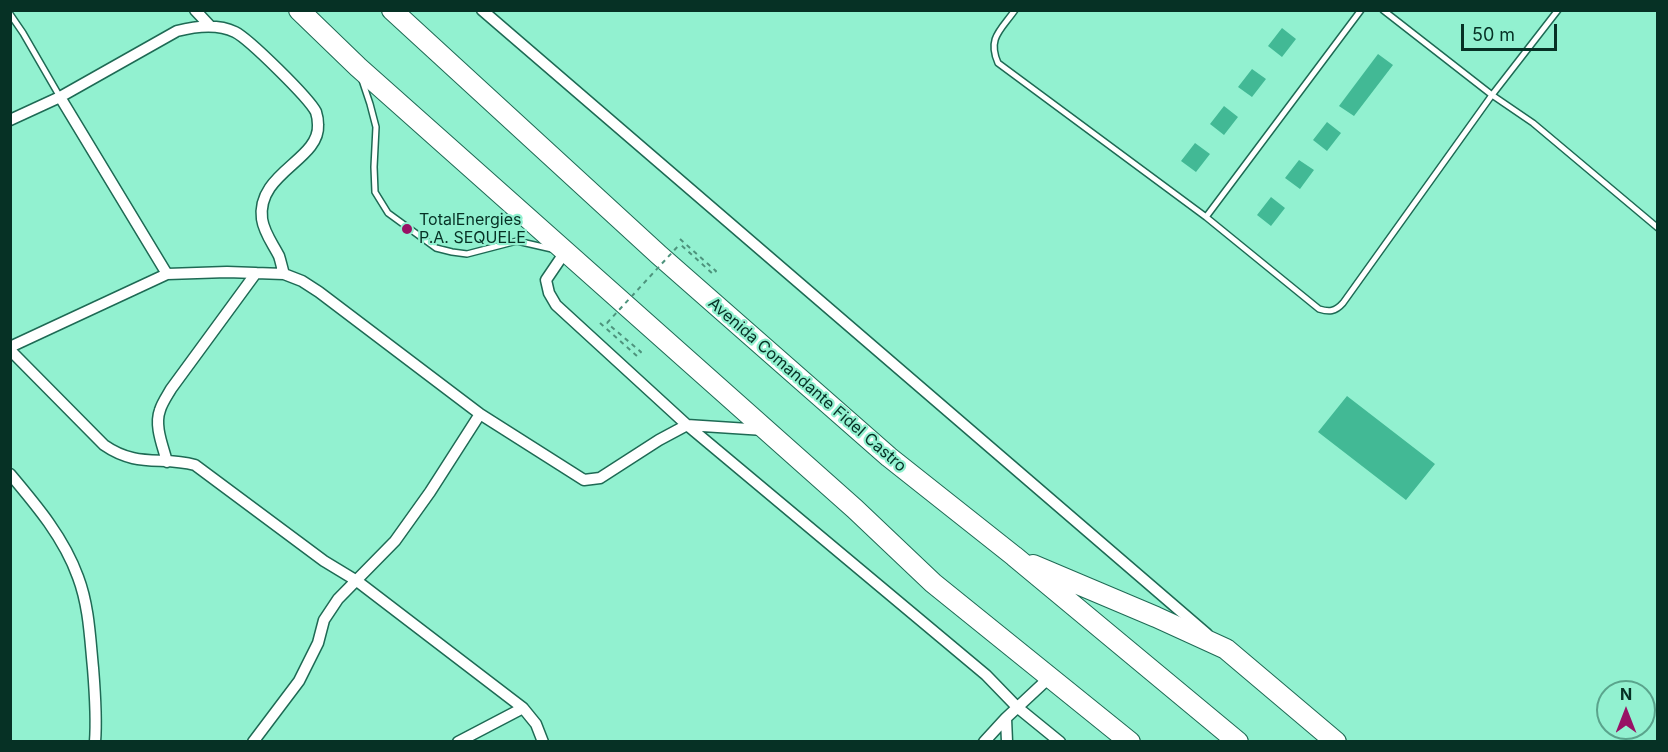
<!DOCTYPE html>
<html>
<head>
<meta charset="utf-8">
<style>
	body { margin:0 }
	#map { position:relative; width:1668px; height:752px; overflow:hidden; background:#92f1d0; font-family:Inter,sans-serif }
	canvas { display:block }
	.frame { position:absolute; inset:0; border:12px solid #063125; pointer-events:none }
	.north { position:absolute; left:1596px; top:680px; width:60px; height:60px; box-sizing:border-box; background:#92f1d0; border:2px solid #5aa48c; border-radius:50%; rotate:0deg; font-size:16px; font-weight:700; line-height:24px; text-align:center; color:#063125 }
	.north::after { content:''; display:block; margin:auto; width:21px; height:27px; background:#981165; clip-path:polygon(50% 0,100% 100%,50% 72%,0 100%) }
	.scale { position:absolute; left:1461px; top:24px; width:96px; height:27px; box-sizing:border-box; border:3px solid #063125; border-top:0; padding-left:8px; font-size:18px; line-height:21px; white-space:nowrap; color:#063125; -webkit-text-stroke:4px #92f1d0; paint-order:stroke }
</style>
</head>
<body>
<div id="map">
<canvas width="1668" height="752"></canvas>
<div class="frame"></div>
<div class="north">N</div>
<div class="scale">50 m</div>
</div>
<script>
const g = document.querySelector('canvas').getContext('2d');
g.lineJoin = 'round';
function paint(path, color) {
  g.fillStyle = color;
  g.fill(path, 'evenodd');
}
function trace(path, color, width, dash) {
  g.strokeStyle = color;
  g.lineWidth = width;
  g.lineCap = dash ? 'butt' : 'round';
  g.setLineDash(dash || []);
  g.stroke(path);
}
function label(font, color, halo, rows, align = 'center') {
  g.font = font + ' Inter,sans-serif';
  g.lineWidth = 4.5;
  g.setLineDash([]);
  g.textBaseline = 'middle';
  g.strokeStyle = halo;
  g.fillStyle = color;
  for (const [text, x, y, turn = 0] of rows) {
    g.save();
    g.translate(x, y);
    g.rotate((+turn || 0) * Math.PI / 180);
    g.textAlign = isNaN(turn) ? turn : align;
    if (halo) g.strokeText(text, 0, 0);
    g.fillText(text, 0, 0);
    g.restore();
  }
}
const building = new Path2D(`
	M1282,28L1296,39L1282,57L1268,46Z
	M1378,54L1393,65L1354,116L1339,106Z
	M1252,69L1266,79L1252,97L1238,87Z
	M1224,106L1238,117L1224,135L1210,124Z
	M1327,122L1341,133L1327,151L1313,140Z
	M1195,143L1210,154L1196,172L1181,161Z
	M1299,160L1314,170L1300,189L1285,178Z
	M1271,197L1285,208L1271,226L1257,215Z
	M1347,396L1435,464L1406,500L1318,432Z`);
const path = new Path2D(`
	M680,239L716,271L713,274L680,244
	M600,323L637,356L641,352L607,323`);
const lane = new Path2D(`
	M1015,10C1001,30 987,38 998,63L1206,217L1319,309C1329,312 1335,312 1343,303L1492,95L1558,10
	M1383,10L1492,95L1533,123L1658,228
	M10,14L23,33L60,97
	M362,80L370,104L376,127L374,167L375,192L388,213L436,248L452,252L467,254L517,241L552,249
	M1206,217L1361,10`);
const street = new Path2D(`
	M195,10L210,26
	M482,10L1207,634
	M60,97L177,31C196,26 217,23 235,32C249,39 309,98 316,112C317,115 318,122 318,125C320,160 256,173 262,219C264,233 273,244 279,256C281,262 282,268 284,274
	M10,120L60,97L167,274
	M565,252L546,280L549,293L556,305L687,425L986,675L1017,707L1060,742
	M10,347L167,274L227,272L284,274L302,281L319,292L480,414L584,480L600,478L659,440L687,425L764,430
	M10,350L104,445C137,468 161,456 195,465L324,561L357,581L523,708L536,724L543,742
	M167,462C163,446 154,426 160,410C162,403 167,396 171,389L256,273
	M10,474C37,506 64,538 78,577C89,606 90,638 93,668C95,693 97,717 95,742
	M253,742L299,681L318,643L324,620L338,599L395,541L430,492L480,414
	M458,742L523,708
	M984,742L1006,718
	M1007,742L1006,718L1050,677`);
const highway = new Path2D(`
	M299,10L358,67L855,509L933,583L1130,742
	M392,10L659,255L889,457L1014,556L1238,742
	M1033,565L1156,617L1226,649L1336,742`);
const pathBridge = new Path2D(`
	M607,323L680,244`);
const markers = [
	[407,229,6,"#981165"]
];
const poiNames = [
	["TotalEnergies",419,220],
	["P.A. SEQUELE",419,238]
];
const streetNames = [
	["Avenida Comandante Fidel Castro",807,385,41]
];
paint(building, '#42b995');
trace(lane, '#1e6a54', 8);
trace(street, '#1e6a54', 13);
trace(highway, '#1e6a54', 22);
trace(path, '#4d937c', 2, [4.5, 4.5]);
trace(lane, '#fff', 5);
trace(street, '#fff', 10);
trace(highway, '#fff', 20);
trace(pathBridge, '#4d937c', 2, [4.5, 4.5]);
for (const [x, y, r, color] of markers) {
  const dot = new Path2D();
  dot.arc(x, y, r, 0, 2 * Math.PI);
  g.fillStyle = color;
  g.fill(dot);
  trace(dot, '#92f1d0', 2);
}
label('16px', '#063125', '#92f1d0', poiNames, 'left');
label('16px', '#063125', '#92f1d0', streetNames);
</script>
</body>
</html>
